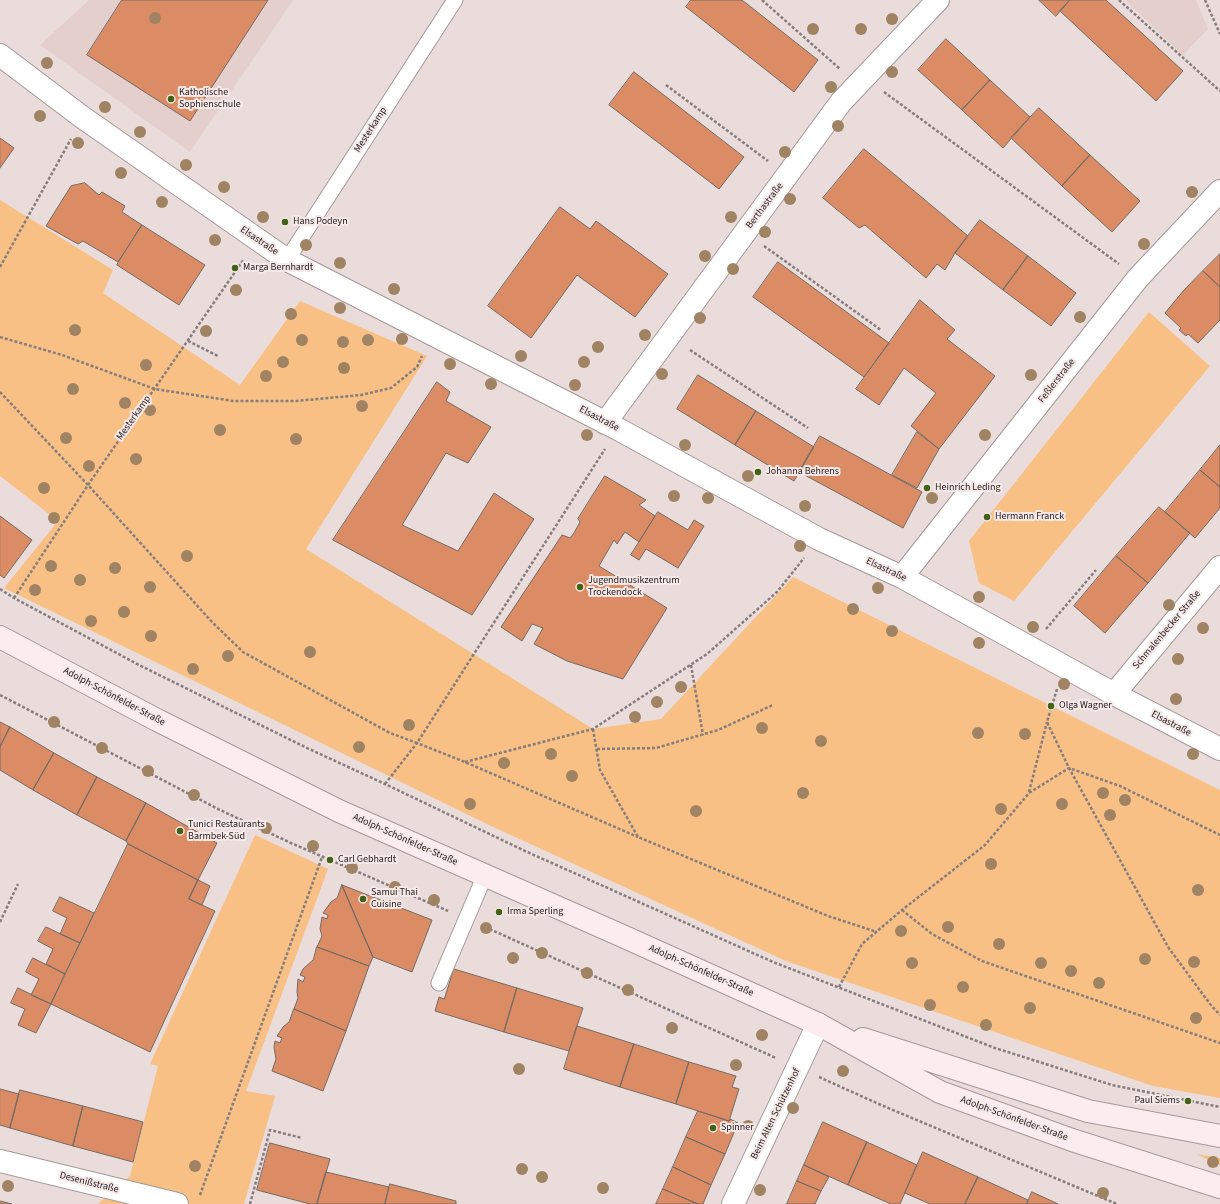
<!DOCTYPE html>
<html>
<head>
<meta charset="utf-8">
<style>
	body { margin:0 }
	canvas { display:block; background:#e9dcdb }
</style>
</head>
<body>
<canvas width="1220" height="1204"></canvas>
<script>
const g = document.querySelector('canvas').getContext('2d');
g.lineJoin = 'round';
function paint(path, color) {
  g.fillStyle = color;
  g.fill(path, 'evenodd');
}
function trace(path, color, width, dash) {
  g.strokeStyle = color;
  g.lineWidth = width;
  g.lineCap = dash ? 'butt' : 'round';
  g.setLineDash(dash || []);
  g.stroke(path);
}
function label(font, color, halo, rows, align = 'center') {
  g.font = font + ' "Source Sans 3",sans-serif';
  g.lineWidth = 4;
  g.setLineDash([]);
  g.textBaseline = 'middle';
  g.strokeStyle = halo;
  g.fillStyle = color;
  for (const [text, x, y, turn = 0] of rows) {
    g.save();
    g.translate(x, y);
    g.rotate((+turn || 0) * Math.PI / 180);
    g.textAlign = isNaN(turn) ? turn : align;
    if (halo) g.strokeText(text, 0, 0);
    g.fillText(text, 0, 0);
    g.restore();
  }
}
const built = new Path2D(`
	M89,0H293L190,152L40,45Z
	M1125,0H1196L1208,29L1183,55Z`);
const green = new Path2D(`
	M0,200L113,270L103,293L240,385L300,301L427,356L306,549L593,729L661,719L793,577L1220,790V1098L1153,1086L786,961L491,826L4,588L58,521L0,476Z
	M1149,312L1210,366L1014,601L979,583L969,541Z
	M255,835L328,869L246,1091L275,1096L244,1204H98L130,1176L158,1066L150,1064Z
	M1196,1154L1220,1158V1165Z`);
const building = new Path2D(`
	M122,0H268L190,121L87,55Z
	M691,0H742L818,60L794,92L686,7Z
	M1039,0H1070L1056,16Z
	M1070,0H1106L1183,71L1156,101L1060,11Z
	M946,39L990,80L962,110L918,70Z
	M634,72L744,157L719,189L609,105Z
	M990,80L1030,117L1003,148L962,110Z
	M1039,108L1090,155L1062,186L1011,138Z
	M0,138L14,148L0,168Z
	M864,149L968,236L955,253L945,270L937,264L926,278L865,225L859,228L823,198Z
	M1090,155L1140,201L1112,232L1062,186Z
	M85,183L99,195L102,192L125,206L122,212L142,225L118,262L83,241L78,244L46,226L71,186Z
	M560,207L590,229L596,221L668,274L635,317L577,275L531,338L488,306Z
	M980,220L1028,256L1003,290L955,253Z
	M142,225L205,265L179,305L117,265Z
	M1220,254V287L1203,271Z
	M1028,256L1076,293L1051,326L1003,290Z
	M778,262L889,343L864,377L753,297Z
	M1203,271L1220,287V320L1198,343L1188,334L1186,336L1179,330L1181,328L1165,313L1184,290Z
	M920,300L955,330L947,339L995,376L939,449L911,426L936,393L904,368L879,405L856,389Z
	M698,375L756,411L735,445L677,409Z
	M437,382L450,392L446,401L491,427L468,463L446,453L402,525L458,551L494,493L534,519L472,615L333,540Z
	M756,411L814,447L794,481L735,445Z
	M917,432L939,449L917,488L892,475Z
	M820,436L922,492L903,528L799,472Z
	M1220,445V487L1200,470Z
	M1200,470L1220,487V508L1195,538L1165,512Z
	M605,476L646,500L639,505L655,516L639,542L625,532L617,544L614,540L599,566L667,608L623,679L567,661L534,644L543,628L532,624L522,641L501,627L562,535L570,538L574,533L580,522L578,519Z
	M1159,507L1190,533L1148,583L1116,556Z
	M658,512L688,530L694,520L704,526L678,568L646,549L639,560L631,555Z
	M0,516L32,540L4,578L0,575Z
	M1116,556L1148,583L1105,633L1074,606Z
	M0,722L10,727L0,747Z
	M10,727L54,753L33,790L0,770V747Z
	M54,753L97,777L77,815L33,790Z
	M97,777L146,803L126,841L77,815Z
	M146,803L217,843L198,880L128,844L126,841Z
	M128,844L198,880L189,899L215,911L150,1052L51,1004Z
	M198,880L210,886L202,905L189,899Z
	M342,885L432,920L412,972L373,957Z
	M342,885L373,957L369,966L317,947L322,936L320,929L322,917L327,919L328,915L323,913L331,902L337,898Z
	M60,897L94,913L80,943L60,934L67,918L53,911Z
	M46,927L80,943L65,974L46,964L53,949L38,941Z
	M317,947L369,966L346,1031L294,1009L298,998L297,992L298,979L303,982L305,977L300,975L303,969L313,960Z
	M33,958L65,974L51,1004L31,995L39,979L26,972Z
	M454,969L517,988L504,1032L435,1011L439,997L444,999Z
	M18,988L51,1004L36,1033L18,1025L25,1009L11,1003Z
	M517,988L583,1008L569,1051L504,1032Z
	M294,1009L346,1031L323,1091L272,1071L276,1059L274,1047L275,1041L280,1043L282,1038L277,1036L283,1027L289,1022Z
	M577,1026L634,1044L620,1087L564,1069Z
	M634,1044L689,1062L676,1104L620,1087Z
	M689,1062L736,1076L732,1087L739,1089L729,1121L676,1104Z
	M0,1089L19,1094L10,1128L0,1125Z
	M20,1090L83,1106L73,1146L10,1128Z
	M83,1106L143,1122L133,1162L73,1146Z
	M698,1111L729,1121L730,1119L738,1123L725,1154L686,1137Z
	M823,1122L867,1142L848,1185L804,1165Z
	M686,1137L725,1154L711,1185L673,1167Z
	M867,1142L917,1165L900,1204H891L848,1185Z
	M270,1143L330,1159L317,1204H310L257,1190Z
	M923,1152L978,1177L965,1204H930L905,1193Z
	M804,1165L829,1177L821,1191L797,1181Z
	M673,1167L711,1185L703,1204H698L663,1189Z
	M326,1172L389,1187L385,1204H317Z
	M978,1177L1028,1200L1027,1204H965Z
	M797,1181L821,1191L815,1204H787Z
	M390,1184L456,1201V1204H385Z
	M663,1189L698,1204H656Z
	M1032,1192L1054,1202L1058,1204H1027Z
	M0,1201L12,1204H0Z`);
const path = new Path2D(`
	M762,0L840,69
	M1119,0L1220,91
	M1205,0L1220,34
	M666,85L768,161
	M884,92L1119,264
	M764,246L881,330
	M0,267L71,139
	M0,337L62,355L155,389L233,401H296L361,395L391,388L417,367L422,356
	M188,341L218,356
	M690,350L808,428
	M0,392L88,485L212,622L243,652L390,733L417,743L605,449
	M0,589L14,598L139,665L307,748L385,784L525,851L773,962L995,1048L1112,1085L1220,1107
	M14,598L88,485L244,259
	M1046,629L1096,570
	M691,665L703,735
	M1057,689L1047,722L1069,768L1168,947L1210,1004L1220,1015
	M0,695L218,809L291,843L448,911
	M593,729L600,770L638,837L828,916L877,932
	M597,749L656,748L718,730L773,705
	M465,762L593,729L707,654L777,592L804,558
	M385,784L417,743L465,762L638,837
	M1029,792L1047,722
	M902,910L932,934L982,961L1220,1043
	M0,922L18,884
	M485,927L776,1058
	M839,987L862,944L902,910L985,845L1029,793L1069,768L1120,786L1220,835
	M819,1077L881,1105L1117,1204
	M200,1195L322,857
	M250,1204L270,1130L302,1138`);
const service = new Path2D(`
	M287,260L455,0
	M439,983L485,875`);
const minor = new Path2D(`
	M0,55L82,117L287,260L618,429L819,539L902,577L1114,694L1220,749
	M605,423L841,102L938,0
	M902,577L1138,278L1220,191
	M1114,694L1220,567
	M0,1161L177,1204
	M733,1204L818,1024`);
const secondary = new Path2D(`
	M0,637L157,720L339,811L618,934L818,1024L940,1092L1072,1140L1220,1187
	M863,1039L1088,1111L1220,1136`);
const trees = [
	[155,18],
	[892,19],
	[813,29],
	[861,29],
	[47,63],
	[892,72],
	[831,87],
	[105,107],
	[40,116],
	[838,126],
	[140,132],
	[78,143],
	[785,152],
	[186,165],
	[121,173],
	[224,187],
	[1192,192],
	[790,199],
	[162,202],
	[263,217],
	[731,217],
	[765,232],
	[215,240],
	[1144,244],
	[306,245],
	[705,256],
	[340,263],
	[733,269],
	[394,289],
	[236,290],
	[340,308],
	[291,314],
	[1080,317],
	[700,318],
	[75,330],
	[206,331],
	[645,335],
	[402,339],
	[302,340],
	[368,340],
	[343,342],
	[598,347],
	[521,356],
	[283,362],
	[584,362],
	[450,364],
	[146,365],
	[344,368],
	[662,374],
	[1031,375],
	[266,376],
	[491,384],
	[575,385],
	[73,389],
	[125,403],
	[362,406],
	[150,410],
	[220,430],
	[587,435],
	[985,435],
	[66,438],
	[296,439],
	[685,445],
	[136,459],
	[89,466],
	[748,476],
	[44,488],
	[674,496],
	[708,498],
	[932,498],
	[805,506],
	[54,518],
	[800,546],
	[187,556],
	[51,566],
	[115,568],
	[80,580],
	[150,587],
	[878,588],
	[35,590],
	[979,597],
	[1169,605],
	[853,609],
	[124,612],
	[91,621],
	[1033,627],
	[1203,628],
	[892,631],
	[151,636],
	[979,643],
	[310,652],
	[228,656],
	[1178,659],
	[193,669],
	[1064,684],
	[681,687],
	[1176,699],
	[657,702],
	[635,717],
	[54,722],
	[409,725],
	[762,728],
	[978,733],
	[1025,734],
	[821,741],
	[359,747],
	[102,748],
	[551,754],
	[1193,754],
	[504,763],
	[148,771],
	[572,776],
	[803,793],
	[1103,793],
	[194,795],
	[1125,800],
	[470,804],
	[1062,804],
	[1001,809],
	[696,811],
	[1110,815],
	[266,828],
	[313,846],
	[991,864],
	[352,868],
	[395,887],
	[1198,890],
	[434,900],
	[948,927],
	[486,928],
	[901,931],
	[999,944],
	[542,953],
	[513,958],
	[1145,959],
	[1194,962],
	[912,963],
	[1041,963],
	[1071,971],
	[587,973],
	[1099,983],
	[963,987],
	[628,990],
	[930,1005],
	[1030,1008],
	[1196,1018],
	[986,1025],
	[672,1028],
	[762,1035],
	[736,1065],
	[519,1069],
	[843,1071],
	[793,1108],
	[748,1126],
	[1213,1162],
	[195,1166],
	[522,1169],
	[542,1177],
	[8,1186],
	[603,1188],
	[760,1190],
	[1103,1193]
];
const markers = [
	[171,99,4,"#436216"],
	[285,222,4,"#436216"],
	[235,268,4,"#436216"],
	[758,472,4,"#436216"],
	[927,488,4,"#436216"],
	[987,517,4,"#436216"],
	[580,587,4,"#436216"],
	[1051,706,4,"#436216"],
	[180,831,4,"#436216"],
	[330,860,4,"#436216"],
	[363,899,4,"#436216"],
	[499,912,4,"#436216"],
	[1188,1101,4,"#436216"],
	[713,1128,4,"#436216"]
];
const poiNames = [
	["Katholische",179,93],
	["Sophienschule",179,105],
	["Hans Podeyn",293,222],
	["Marga Bernhardt",243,268],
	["Johanna Behrens",766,472],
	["Heinrich Leding",935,488],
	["Hermann Franck",995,517],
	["Jugendmusikzentrum",588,581],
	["Trockendock",588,593],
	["Olga Wagner",1059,706],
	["Tunici Restaurants",188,825],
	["Barmbek-Süd",188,837],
	["Carl Gebhardt",338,860],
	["Samui Thai",371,893],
	["Cuisine",371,905],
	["Irma Sperling",507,912],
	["Paul Siems",1180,1101,"right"],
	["Spinner",721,1128]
];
const streetNames = [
	["Mesterkamp",371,130,-57],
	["Berthastraße",765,206,-53],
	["Elsastraße",259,241,34],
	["Feßlerstraße",1057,381,-52],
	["Mesterkamp",134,418,-55],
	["Elsastraße",599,419,28],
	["Elsastraße",886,570,25],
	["Schmalenbecker Straße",1167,630,-50],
	["Adolph-Schönfelder-Straße",114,697,28],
	["Elsastraße",1171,724,28],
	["Adolph-Schönfelder-Straße",405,840,24],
	["Adolph-Schönfelder-Straße",701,971,24],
	["Beim Alten Schützenhof",776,1114,-64],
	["Adolph-Schönfelder-Straße",1014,1119,20],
	["Desenißstraße",89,1183,14]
];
paint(built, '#e4cfcc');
paint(green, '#f8c084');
paint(building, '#db8c64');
trace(building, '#746b66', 1);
trace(service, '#a59998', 17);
trace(minor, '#a59998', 24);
trace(secondary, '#a59998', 24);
trace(path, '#867d7d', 2.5, [3, 2]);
trace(service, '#fff', 15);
trace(minor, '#fff', 22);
trace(secondary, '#fdecef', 22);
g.fillStyle = '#9f8363';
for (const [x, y] of trees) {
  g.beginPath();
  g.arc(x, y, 6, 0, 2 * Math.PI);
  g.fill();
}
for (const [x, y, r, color] of markers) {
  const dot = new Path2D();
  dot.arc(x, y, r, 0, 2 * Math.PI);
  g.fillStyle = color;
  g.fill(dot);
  trace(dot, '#f6e9e8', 1.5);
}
label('10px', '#221d1d', '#f6e9e8', poiNames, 'left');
label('10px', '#221d1d', '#f6e9e8', streetNames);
</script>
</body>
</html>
